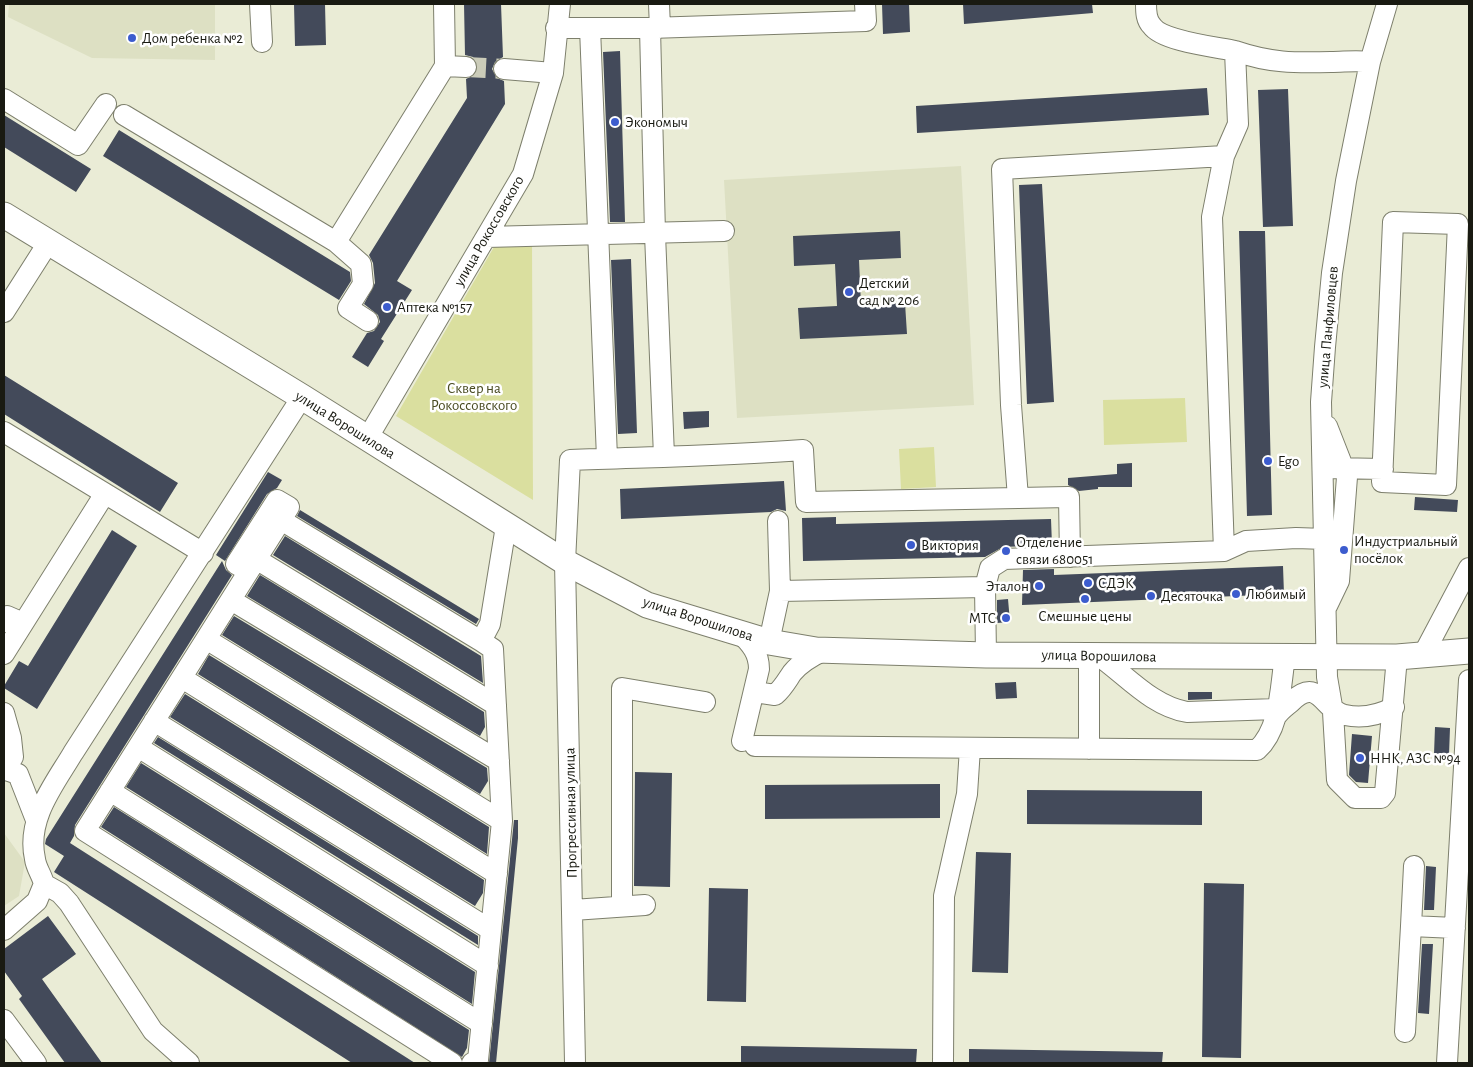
<!DOCTYPE html>
<html>
<head>
<meta charset="utf-8">
<style>
	body { margin:0 }
	#map { position:relative; width:1473px; height:1067px; overflow:hidden; background:#eaecd6; font-family:"Alegreya Sans",sans-serif }
	canvas { display:block }
	.frame { position:absolute; inset:0; border:5px solid #191a12; pointer-events:none }
</style>
</head>
<body>
<div id="map">
<canvas width="1473" height="1067"></canvas>
<div class="frame"></div>
</div>
<script>
const g = document.querySelector('canvas').getContext('2d');
g.lineJoin = 'round';
function paint(path, color) {
  g.fillStyle = color;
  g.fill(path, 'evenodd');
}
function trace(path, color, width, dash) {
  g.strokeStyle = color;
  g.lineWidth = width;
  g.lineCap = dash ? 'butt' : 'round';
  g.setLineDash(dash || []);
  g.stroke(path);
}
function label(font, color, halo, rows, align = 'center') {
  g.font = font + ' "Alegreya Sans",sans-serif';
  g.lineWidth = 5;
  g.setLineDash([]);
  g.textBaseline = 'middle';
  g.strokeStyle = halo;
  g.fillStyle = color;
  for (const [text, x, y, turn = 0] of rows) {
    g.save();
    g.translate(x, y);
    g.rotate((+turn || 0) * Math.PI / 180);
    g.textAlign = isNaN(turn) ? turn : align;
    if (halo) g.strokeText(text, 0, 0);
    g.fillText(text, 0, 0);
    g.restore();
  }
}
const built = new Path2D(`
	M9,4H215V60L92,58L8,17Z
	M961,166L974,405L737,418L724,180Z
	M4,833L25,862L19,896L4,906Z`);
const green = new Path2D(`
	M498,240H532L533,500L396,416Z
	M1185,398L1187,442L1104,445L1103,400Z
	M934,447L936,487L901,489L899,449Z`);
const building = new Path2D(`
	M294,4H325L326,45L295,46Z
	M464,4H501L503,57L495,62L492,69L497,78L504,81L505,104L397,281L412,290L381,339L384,341L368,367L352,357L367,333L374,331L380,322L378,315L364,304L375,283L373,263L369,255L467,98L466,79L476,74L478,68L473,57L465,55Z
	M882,4H909L910,32L883,34Z
	M963,4H1092L1093,13L964,24Z
	M620,51L625,222H610L603,52Z
	M1207,88L1209,115L917,133L916,106Z
	M1288,89L1293,226L1263,227L1258,90Z
	M4,115L91,169L76,192L4,147Z
	M119,130L350,272L351,281L339,300L103,156Z
	M1042,184L1054,402L1027,404L1019,185Z
	M900,231L901,258L859,260L861,305L905,303L907,334L800,339L798,308L837,306L835,264L794,266L793,236Z
	M1239,231H1265L1272,515L1247,516Z
	M631,259L637,433L618,434L611,260Z
	M4,375L178,483L160,512L4,414Z
	M709,411V427L684,429L683,412Z
	M1132,463V487H1098V489L1079,491L1068,485V478L1117,474V464Z
	M268,472L282,480L277,488L267,494L225,561L216,555Z
	M784,481L786,511L777,509L771,512L621,519L620,489Z
	M1415,497L1458,500L1457,512L1414,510Z
	M300,510L479,619L476,624L297,516Z
	M836,517V524L1051,519L1052,545L1003,547L985,557L803,561L802,518Z
	M112,530L137,546L37,709L4,688V686L19,661L28,666Z
	M285,536L481,656L483,683L273,555Z
	M222,561L226,570L232,575L75,825L74,836L70,843L415,1063H352L54,872L64,856L45,844L46,839Z
	M1283,566L1284,594L1022,605L1023,570L1054,569V575Z
	M260,575L484,712L485,727L480,736L247,596Z
	M1008,599L1010,622L997,623V600Z
	M234,616L487,768L488,781L480,794L222,635Z
	M209,655L489,827L487,854L198,674Z
	M1016,682L1017,698L996,699L995,683Z
	M1188,692H1212V699L1188,700Z
	M185,694L484,880L483,893L475,906L170,717Z
	M1435,727L1450,728L1449,755L1434,754Z
	M1352,734L1372,736L1368,783L1356,782L1349,775Z
	M158,737L478,936V945L154,743Z
	M141,763L475,972L472,1004L126,787Z
	M635,772L672,773L670,887L634,886Z
	M940,784V818L765,819V785Z
	M1027,790L1202,791V825L1027,824Z
	M114,807L469,1030L467,1048L462,1057L101,827Z
	M514,820H518V838L496,1063H489Z
	M976,852L1011,853L1008,973L972,972Z
	M1426,866L1436,867L1434,910H1424Z
	M1204,883L1244,884L1241,1058L1202,1057Z
	M709,888L748,889L746,1002L707,1001Z
	M48,916L76,954L42,979L102,1063H65L19,999L22,996L4,971V949Z
	M1422,944H1433L1429,1014L1418,1013Z
	M741,1046L917,1049L916,1063H741Z
	M969,1049L1163,1052L1162,1063H969Z`);
const minorTunnel = new Path2D(`
	M466,67L504,69`);
const minor = new Path2D(`
	M260,4L262,42
	M659,4L660,28
	M1146,4C1146,12 1146,20 1152,26C1162,41 1216,47 1235,51
	M1387,4L1370,62L1346,181L1332,273L1325,347L1321,402L1327,677L1333,712L1337,780L1355,798H1381L1385,793L1397,657
	M556,28H650L655,234L664,456
	M590,28L607,458
	M650,28L866,21L865,4
	M445,66L466,67
	M504,69L553,73
	M4,99L78,145L106,104
	M124,115L336,242L361,264L363,284L348,308L368,321
	M1393,222L1458,224L1446,485L1382,482Z
	M486,237L724,231
	M336,242L445,66L444,4
	M4,312L48,243
	M4,432L203,553
	M367,439L523,174L553,73L560,4
	M1332,468L1383,469
	M281,520L481,641
	M778,521L780,591
	M1224,551L1212,217L1224,156L1238,124L1235,51C1270,63 1294,63 1331,62C1344,62 1356,60 1370,62
	M1070,557L1069,497L1018,498L1011,405L1002,169L1224,156
	M256,559L496,705
	M248,571L236,564L277,500L289,507L281,520C215,623 150,727 85,831L452,1063
	M985,587L990,568L1004,559L1224,551L1246,541L1296,538L1325,539
	M231,600L499,761
	M1327,606L1339,581L1347,477L1327,426
	M4,622L7,616L23,623
	M740,633C751,644 759,653 759,669L742,741
	M206,639L502,821
	M769,642L780,591L985,587L986,655
	M4,654L104,495
	M1423,655L1469,568
	M1089,656V749
	M1099,656C1127,676 1152,706 1187,712L1277,709
	M182,678L497,874
	M755,692L775,695C783,688 786,682 792,673C801,662 812,656 825,650
	M4,713L11,738L13,757L4,770
	M1275,718C1279,711 1285,707 1291,702C1319,675 1323,711 1345,715C1363,719 1379,715 1394,707
	M154,721L491,930
	M755,746L1257,750C1281,728 1280,687 1285,657
	M138,747L488,966
	M6,770L18,774L36,820
	M110,791L482,1024
	M44,884L60,893L69,903L153,1031L189,1063
	M622,906V688L705,702
	M573,910L645,905
	M1411,926L1414,866
	M4,930L37,901L44,884C42,875 36,868 35,859C26,819 54,785 73,753L302,397
	M4,1020L36,1063
	M1405,1032L1411,926L1455,928
	M472,1063L478,1060L502,821L493,649L481,641L490,624L506,526
	M575,1063L565,562L570,460C648,457 725,456 803,450L806,502L1018,498
	M943,1063L944,896L967,794L970,748
	M1447,1063L1469,680`);
const major = new Path2D(`
	M4,215L302,397L565,562L647,605L769,642L816,650L986,655L1397,657L1469,651`);
const markers = [
	[132,38,5,"#3c5cce"],
	[615,122,5,"#3c5cce"],
	[849,292,5,"#3c5cce"],
	[387,307,5,"#3c5cce"],
	[1268,461,5,"#3c5cce"],
	[911,545,5,"#3c5cce"],
	[1344,550,5,"#3c5cce"],
	[1006,551,5,"#3c5cce"],
	[1088,583,5,"#3c5cce"],
	[1039,586,5,"#3c5cce"],
	[1236,594,5,"#3c5cce"],
	[1151,596,5,"#3c5cce"],
	[1085,599,5,"#3c5cce"],
	[1006,618,5,"#3c5cce"],
	[1360,758,5,"#3c5cce"]
];
const poiNames = [
	["Дом ребенка №2",142,38],
	["Экономыч",625,122],
	["Детский",859,283],
	["сад № 206",859,300],
	["Аптека №157",397,307],
	["Ego",1278,461],
	["Индустриальный",1354,541],
	["посёлок",1354,558],
	["Отделение",1016,542],
	["связи 680051",1016,559],
	["Виктория",921,545],
	["СДЭК",1098,583],
	["Эталон",1029,586,"right"],
	["Любимый",1246,594],
	["Десяточка",1161,596],
	["Смешные цены",1085,616,"center"],
	["МТС",996,618,"right"],
	["ННК, АЗС №94",1370,758]
];
const streetNames = [
	["улица Рокоссовского",489,231,-60],
	["улица Панфиловцев",1328,327,-85],
	["улица Ворошилова",345,425,32],
	["улица Ворошилова",698,619,18],
	["улица Ворошилова",1099,656,1],
	["Прогрессивная улица",571,813,-91]
];
const parkNames = [
	["Сквер на",474,388],
	["Рокоссовского",474,405]
];
paint(built, '#dde0c3');
paint(green, '#dadf9f');
paint(building, '#434a5a');
trace(minorTunnel, '#cbccb9', 20, [20, 10]);
trace(minor, '#7d7f6c', 22);
trace(major, '#7d7f6c', 27);
trace(minor, '#fff', 20);
trace(major, '#fff', 25);
for (const [x, y, r, color] of markers) {
  const dot = new Path2D();
  dot.arc(x, y, r, 0, 2 * Math.PI);
  g.fillStyle = color;
  g.fill(dot);
  trace(dot, '#fff', 2);
}
label('15px', '#191a12', '#fff', poiNames, 'left');
label('15px', '#191a12', '#fff', streetNames);
label('15px', '#494b22', '#fff', parkNames);
</script>
</body>
</html>
